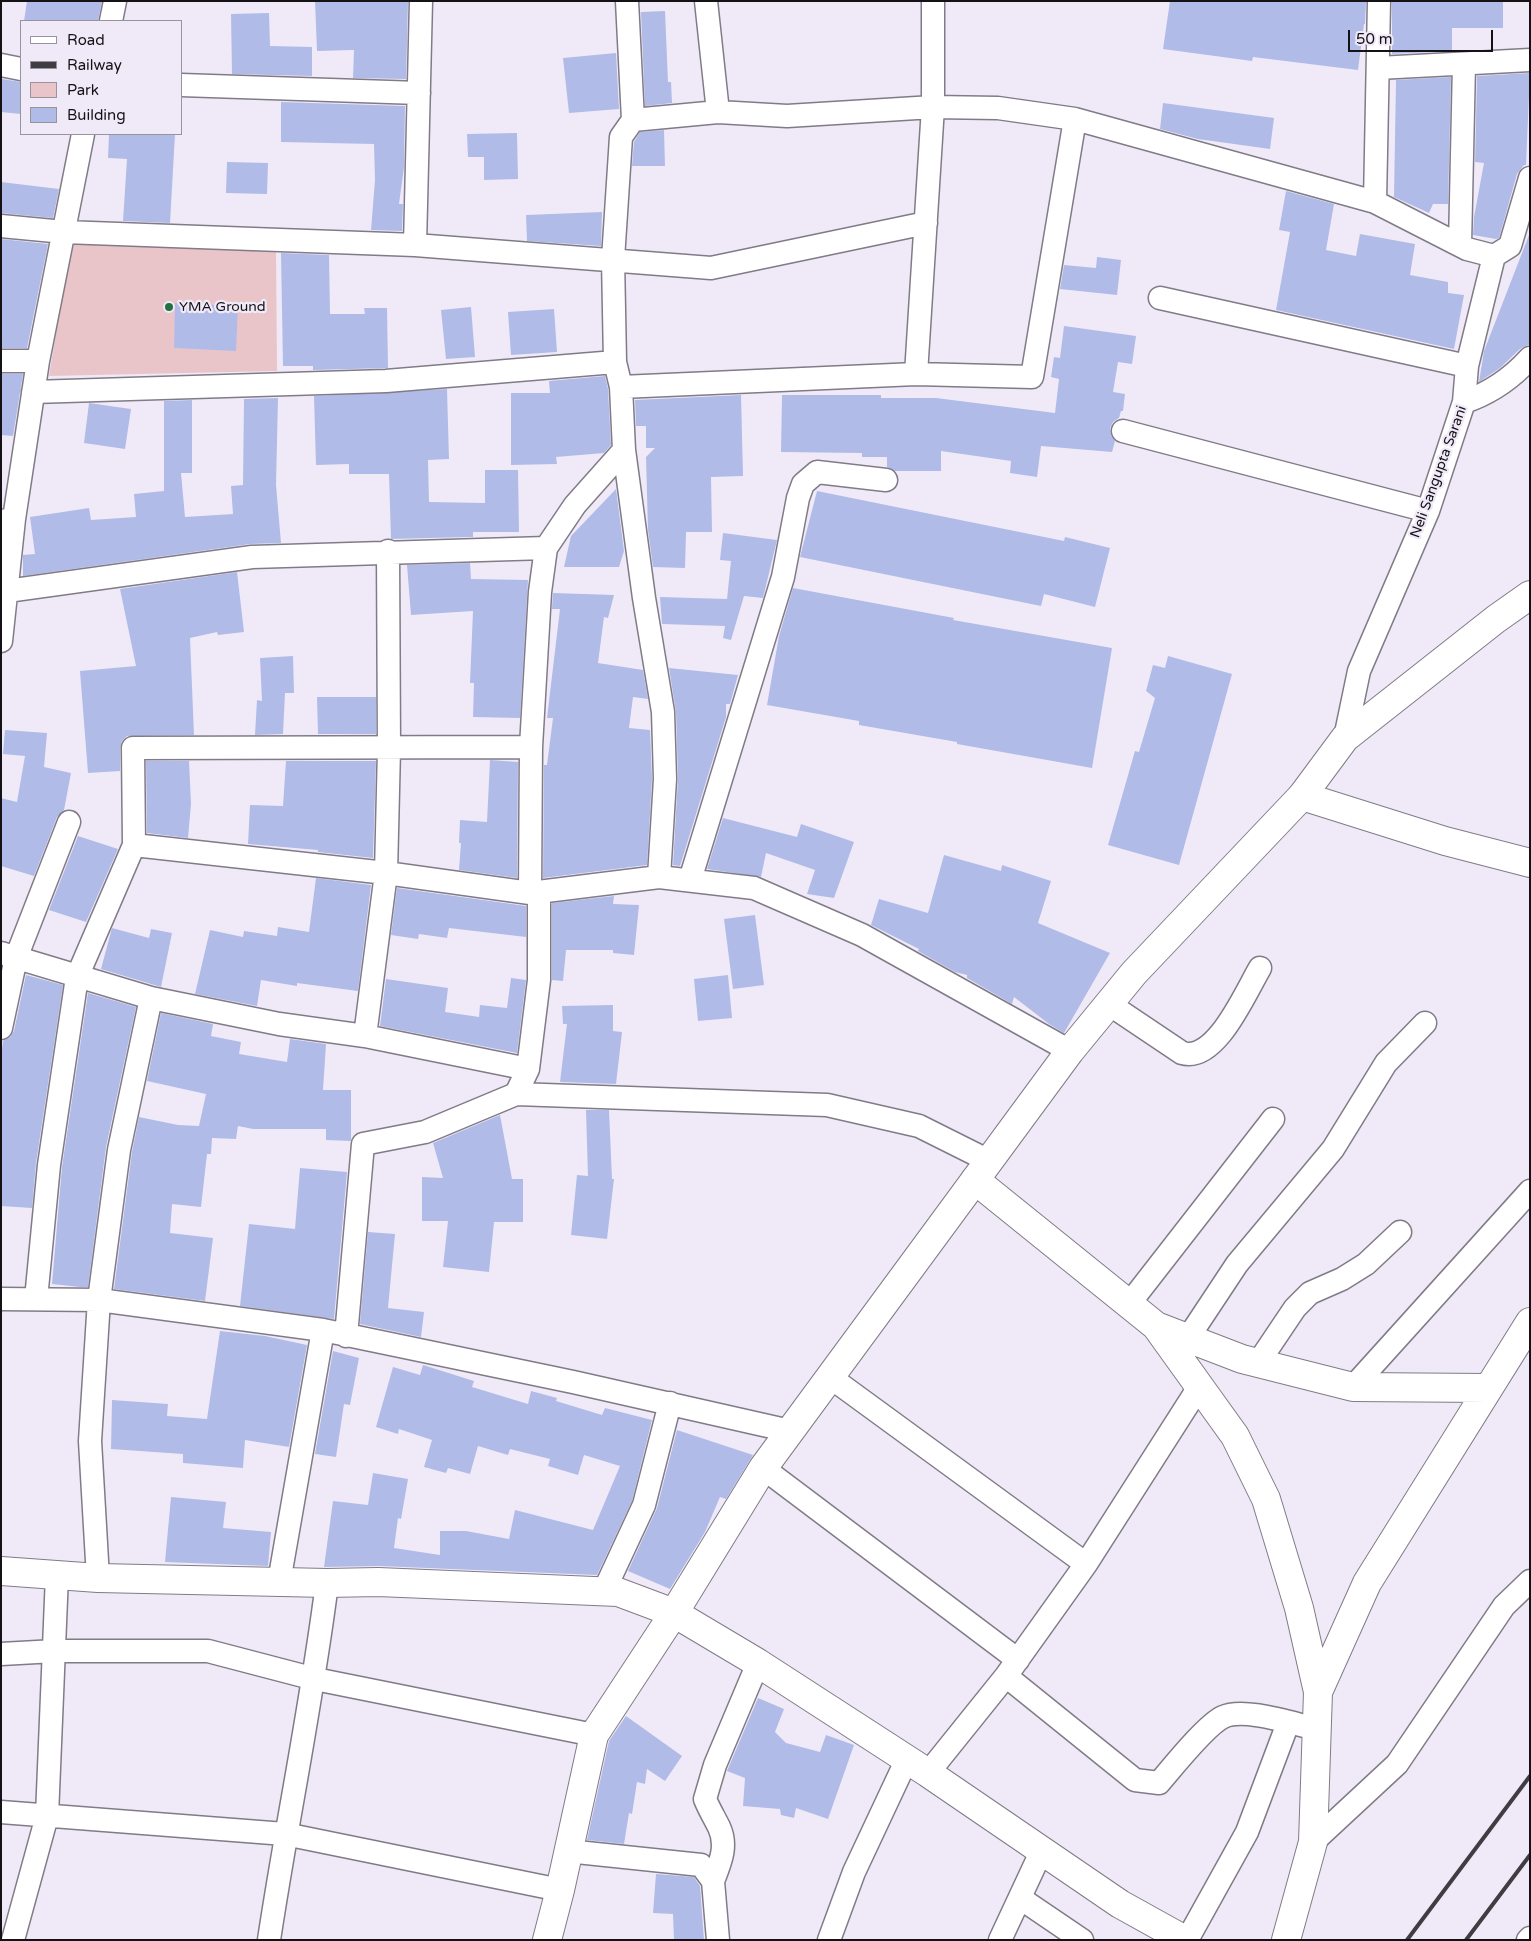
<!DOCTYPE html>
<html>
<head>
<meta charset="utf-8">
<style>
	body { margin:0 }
	#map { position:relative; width:1531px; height:1941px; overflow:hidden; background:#f0eaf8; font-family:"Varela Round",sans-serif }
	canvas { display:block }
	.frame { position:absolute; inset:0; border:2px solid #141216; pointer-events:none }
	.legend { position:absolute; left:20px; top:20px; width:162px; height:115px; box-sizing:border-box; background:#f0eaf8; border:1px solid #98949e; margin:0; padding:6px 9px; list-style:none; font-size:15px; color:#141216 }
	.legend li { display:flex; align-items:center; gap:10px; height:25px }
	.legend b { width:25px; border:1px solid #98949e }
	.scale { position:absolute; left:1348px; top:30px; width:145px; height:22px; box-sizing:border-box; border:2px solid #141216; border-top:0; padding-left:6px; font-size:15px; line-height:18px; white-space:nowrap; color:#141216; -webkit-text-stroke:4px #f0eaf8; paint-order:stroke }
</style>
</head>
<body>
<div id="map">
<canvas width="1531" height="1941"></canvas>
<div class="frame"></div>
<ul class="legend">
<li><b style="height:6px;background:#fff"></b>Road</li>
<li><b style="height:6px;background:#3f3c42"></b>Railway</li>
<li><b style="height:14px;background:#e9c5ca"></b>Park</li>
<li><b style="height:14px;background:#b1bbe8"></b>Building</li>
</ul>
<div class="scale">50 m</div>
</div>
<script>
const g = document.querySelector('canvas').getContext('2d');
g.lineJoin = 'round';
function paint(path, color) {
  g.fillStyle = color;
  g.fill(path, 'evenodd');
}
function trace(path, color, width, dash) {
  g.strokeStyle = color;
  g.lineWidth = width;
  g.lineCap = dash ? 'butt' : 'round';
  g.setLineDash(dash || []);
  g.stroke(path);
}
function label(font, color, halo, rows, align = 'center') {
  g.font = font + ' "Varela Round",sans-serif';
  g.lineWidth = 4.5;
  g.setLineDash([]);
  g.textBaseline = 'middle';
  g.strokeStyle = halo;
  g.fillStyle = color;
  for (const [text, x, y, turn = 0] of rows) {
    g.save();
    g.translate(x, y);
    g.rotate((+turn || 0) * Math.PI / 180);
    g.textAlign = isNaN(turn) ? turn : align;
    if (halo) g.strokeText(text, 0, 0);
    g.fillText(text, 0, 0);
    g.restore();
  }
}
const green = new Path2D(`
	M71,242L276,244L277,371L49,376Z`);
const building = new Path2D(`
	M27,1H102L98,21H24Z
	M315,1H408L406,79L353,78L354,50L317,51Z
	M1170,1H1366L1365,24H1364L1358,70L1253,57L1252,61L1163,49Z
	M1392,1H1503V28H1452V51L1392,54Z
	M665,11L668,82H671L672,103L645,106L641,12Z
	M269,13L270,46L312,47V76L232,74L231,14Z
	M616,53L619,109L569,113L563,58Z
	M1530,73L1526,165H1524L1517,174L1499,238L1496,239L1473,235L1474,217L1484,163L1475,162L1477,76Z
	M1451,77L1448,204H1433L1429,213L1394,197L1396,80Z
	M2,79L21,82V114L1,112Z
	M281,102L405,106L404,167L399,204H403L402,231L371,230L375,180L374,144L281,142Z
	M1163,103L1274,118L1270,149L1198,139L1160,129Z
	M664,130L665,166H632L634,142L640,132Z
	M517,133L518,179L484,180V157H468L467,134Z
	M109,134H175L170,223L123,221L127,159L108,158Z
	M227,162L268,163L267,194L226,193Z
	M1,182L59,189L53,218L1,213Z
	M1286,191L1334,204L1326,250L1356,256L1360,234L1415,244L1410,275L1448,282V293L1464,295L1454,349L1276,310L1290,232L1279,230Z
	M602,212L601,246L527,241L526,215Z
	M1529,235L1530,344L1520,349L1500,368L1479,382L1484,351Z
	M1,239L48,244L27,348H1Z
	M281,253L329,255L330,314H365L364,308H387L388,368L313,370V366H283Z
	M1097,257L1121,260L1117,295L1060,289L1064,265L1096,268Z
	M175,303L238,306L236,351L174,348Z
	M471,307L475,357L446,359L441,310Z
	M554,309L557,352L511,355L508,312Z
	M1064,326L1136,336L1132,364L1118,362L1113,392L1125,394L1123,411H1121L1119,418L1113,422L1110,428L1111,435L1115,441L1112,452L1041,446L1037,477L1010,473L1011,461L941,451V471H895L887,467V457H862V453L781,452L782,395H881V398H936L1055,413L1059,379L1051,377L1054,357L1060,358Z
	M1,374H23L13,436L1,435Z
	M605,376L608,389L611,445L604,453L556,457L557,464L511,465V393H550L549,381Z
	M447,389L449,459L428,460L429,502L485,503V470H518L519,532H473V537H468L391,539L389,474H349V464L316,465L314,396Z
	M741,395L743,476L711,477L712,532H686L685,568L653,567L648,530L646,457L655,448H646V426H636L635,400Z
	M278,398L276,485L281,543L250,544L23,576V555L35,554L30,517L89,508L91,520L136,517L134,494L164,491V401L192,400V473H181L185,517L233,514L231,486L243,485L244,399Z
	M89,403L131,409L125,449L84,443Z
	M616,489L624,551L619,567H564L571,536Z
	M817,491L1064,541L1065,537L1110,548L1095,607L1044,594L1041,606L800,557Z
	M723,533L777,540L763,598L744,596L731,640L723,638L725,626L662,624L660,597L727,599L731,561L720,560Z
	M470,563L471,579L528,580L520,718L473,717L474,683H470L473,611L411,615L407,565Z
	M237,572L244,632L218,635L217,632L190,638L194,735L127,736L122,741L120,748V771L88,773L80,671L136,666L120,589Z
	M793,588L954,618L953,620L1112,648L1092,768L957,744V742L859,725V721L767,705L779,636Z
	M553,593L614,595L608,618L604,617L598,663L643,670L648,699L633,697L629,728L650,730L652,779L647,865L543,878L544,765H547L553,718H547L560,609H552Z
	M293,656L294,693H285L283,734L255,735L257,700L262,701L260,658Z
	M1168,656L1232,674L1179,865L1108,845L1135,751L1139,752L1155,698L1146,691L1153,665L1165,668Z
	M669,668L738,675L730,704H726V717L680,866L673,865L678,779L676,712Z
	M317,697H376V734H318Z
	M5,730L47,733L44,767L71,773L64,810L57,817L34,876L1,866V798L17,802L25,756L3,754Z
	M490,760L518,762L517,878L459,870L461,843H459L460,820L487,822Z
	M146,761H189L191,804L188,838L147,833Z
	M286,761H376L373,858L318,852V850L248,844L250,805L283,806Z
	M723,818L797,837L801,824L854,842L834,898L807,894L815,870L766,853L761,877L707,869Z
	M78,836L118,849L86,922L49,910Z
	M944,855L1001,871L1002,865L1051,881L1038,923L1110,953L1064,1033L1049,1024L1014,997L1012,1004L967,978V975L955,972L918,951L919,949L871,925L879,899L928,913Z
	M316,878L371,885L358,991L297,983V986L261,980L257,1006L195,994L210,930L243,937L244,931L277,936L278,927L309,932Z
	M397,888L526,906V937L449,928L447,938L419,934L418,939L391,935Z
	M614,896L613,904L639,905L634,955L613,953V950H566L563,981L552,980V903Z
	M755,915L764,985L733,989L724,919Z
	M112,928L149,938L151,929L172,933L161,987L101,969Z
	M26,975L63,985L36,1163L32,1208L1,1206V1056L3,1041L10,1037L14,1031Z
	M728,975L732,1018L698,1021L694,979Z
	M511,978L526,980L517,1053L380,1026L386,979L448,988L445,1012L479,1017L480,1005L507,1008Z
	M88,993L136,1007L106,1147L88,1287H80L52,1284L62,1167Z
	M613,1005V1031L622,1032L616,1084L560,1082L567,1024H563L562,1006Z
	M161,1013L213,1024L211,1036L241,1042L239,1054L287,1062L290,1039L326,1044L323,1090H351V1141L326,1140V1129H253L238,1126L236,1139L212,1138L211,1154H207L201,1207L172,1204L170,1233L213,1238L205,1301L114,1289L132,1152L139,1117L178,1125L199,1126L206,1094L147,1081Z
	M586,1110H609L612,1179H614L607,1239L571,1235L577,1175L588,1176Z
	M500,1115L512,1179H523V1222H494L489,1272L443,1267L448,1221H422V1177L443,1178L433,1143Z
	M300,1168L347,1172L334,1319L240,1306L249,1224L295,1229Z
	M368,1232L395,1234L388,1308L424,1312L421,1337L360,1324Z
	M220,1331L265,1336L307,1345L289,1447L245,1440L243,1468L183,1463V1454L111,1449L112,1400L168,1404L167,1416L207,1419Z
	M333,1351L359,1358L350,1405L344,1404L336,1457L315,1454Z
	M423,1365L474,1381L472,1387L528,1404L531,1391L557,1398L556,1401L602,1415L605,1408L652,1420L632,1501L597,1575L379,1566L324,1567L333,1501L368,1505L373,1473L408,1479L401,1519L398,1518L394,1548L440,1555V1531H466L509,1539L515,1510L593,1530L620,1466L584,1455L578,1475L548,1466L550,1459L510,1449L508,1455L478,1446L470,1474L448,1468L446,1473L424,1467L432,1440L399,1429L398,1434L376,1427L393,1367L420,1375Z
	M677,1430L753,1455L726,1499L720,1497L705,1532L670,1589L628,1571L657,1508Z
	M171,1497L226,1502L223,1528L271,1532L268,1566L165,1562Z
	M758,1698L784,1709L775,1732L786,1743L820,1752L826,1735L854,1745L828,1819L796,1808L794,1818L781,1815L780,1809L743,1806L745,1778L727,1771Z
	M626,1716L682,1756L665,1781L647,1769L645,1784L637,1782L632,1814L629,1813L624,1844L587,1840L609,1741Z
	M656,1874L694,1877L700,1886L704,1940H674L673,1914L653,1913Z`);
const minor = new Path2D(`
	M627,1L633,120
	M706,1L718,112
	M111,21L115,1
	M1,65L21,69
	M1378,68L1530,60
	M181,85L419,93
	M1375,202L1379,1
	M1,226L64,232L415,245L711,268L926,223
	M415,245L421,1
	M1460,245L1464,64
	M1160,298L1467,366
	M1,361H38
	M916,374L933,107V1
	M621,387L916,374L1032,377L1075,119
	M33,392L386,381L615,362
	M1464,402C1491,393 1511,379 1530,358
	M1123,431L1428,511
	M1,521L14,519L38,361L83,134
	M7,591L252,557L546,548
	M1,641L14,519
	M1345,738L1359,671L1428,511L1464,402L1467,366L1494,256
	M134,845L133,748L531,747
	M659,877L665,779L663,712L644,598L624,450L621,387L615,362L613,259L621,137L633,120L718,112L787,116L933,107L998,108L1075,119L1375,202L1467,249L1494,256L1510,246L1530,178
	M690,880L783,577L798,498L803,484L817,472L886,480
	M530,893L531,747L540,592L546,548L575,505L624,450
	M1,953L151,998L279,1024L365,1036L528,1069
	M1109,1004L1182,1053C1216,1063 1245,993 1260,968
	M1,1028L16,958L69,822
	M365,1036L386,873L389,749L388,551
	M516,1094L827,1105L919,1126L989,1161
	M1,1299L99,1300L323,1330L573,1382L790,1431
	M36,1299L49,1165L77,977L134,845L386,873L530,893L659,877L754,888L862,935L1070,1051
	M1129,1304L1273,1119
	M346,1336L363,1144L425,1132L516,1094L528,1069L539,980V892
	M1188,1338L1237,1264L1333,1149L1386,1063L1425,1023
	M1258,1363L1295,1308L1310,1293L1342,1279L1366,1264L1400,1232
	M830,1377L1086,1564
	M1353,1387L1530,1191
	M763,1468L1018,1660
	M98,1578L90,1441L99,1300L119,1150L151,998
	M279,1582L323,1330
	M604,1591L644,1505L670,1403
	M1,1654L55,1651H208L315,1679L594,1735
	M1006,1676L1135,1780L1159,1783C1172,1768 1206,1725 1223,1717C1244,1707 1294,1724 1317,1729
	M928,1773L1006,1676L1086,1564L1199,1387
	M1,1812L285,1834L560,1890
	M1313,1842L1397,1764L1504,1606L1530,1581
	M567,1851L701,1865L713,1881L718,1940
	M713,1881C720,1863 728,1846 719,1827C714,1817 709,1809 705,1799L715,1765L758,1663
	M1020,1898L1082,1940
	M13,1940L47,1816L57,1575
	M269,1940C287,1821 312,1703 327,1583
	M829,1940L854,1872L907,1759
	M1000,1940L1042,1850
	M1187,1940L1247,1832L1288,1723
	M1528,1940L1530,1938`);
const tertiary = new Path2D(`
	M1302,796L1345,738L1496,619L1530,595
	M975,1180L1156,1326L1242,1359L1353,1387L1488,1388
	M1156,1326L1235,1436L1266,1499L1299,1608L1318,1692
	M547,1940L560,1890L594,1735L674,1613L758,1663L928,1773L1120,1904L1185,1940
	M1286,1940L1313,1842L1318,1692L1367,1583L1530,1322`);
const secondary = new Path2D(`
	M1,1571L98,1578L327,1583L378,1582L618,1592L674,1613L763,1468L1070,1051L1134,973L1302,796L1445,841L1530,863`);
const rail = new Path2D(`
	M1407,1940L1530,1776
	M1466,1940L1530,1855`);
const markers = [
	[169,307,5,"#247140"]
];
const poiNames = [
	["YMA Ground",179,307]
];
const streetNames = [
	["Neli Sangupta Sarani",1439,472,-70]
];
paint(green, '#e9c5ca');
paint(building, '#b1bbe8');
trace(minor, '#807b87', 25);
trace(tertiary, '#807b87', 30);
trace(secondary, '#807b87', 30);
trace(minor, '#fff', 22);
trace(tertiary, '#fff', 28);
trace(secondary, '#fff', 28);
trace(rail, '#3f3c42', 4);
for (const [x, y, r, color] of markers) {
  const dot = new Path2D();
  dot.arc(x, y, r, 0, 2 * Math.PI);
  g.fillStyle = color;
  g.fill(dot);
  trace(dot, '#f0eaf8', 2);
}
label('14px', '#141216', '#f0eaf8', poiNames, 'left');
label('14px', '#141216', '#f0eaf8', streetNames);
</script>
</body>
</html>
